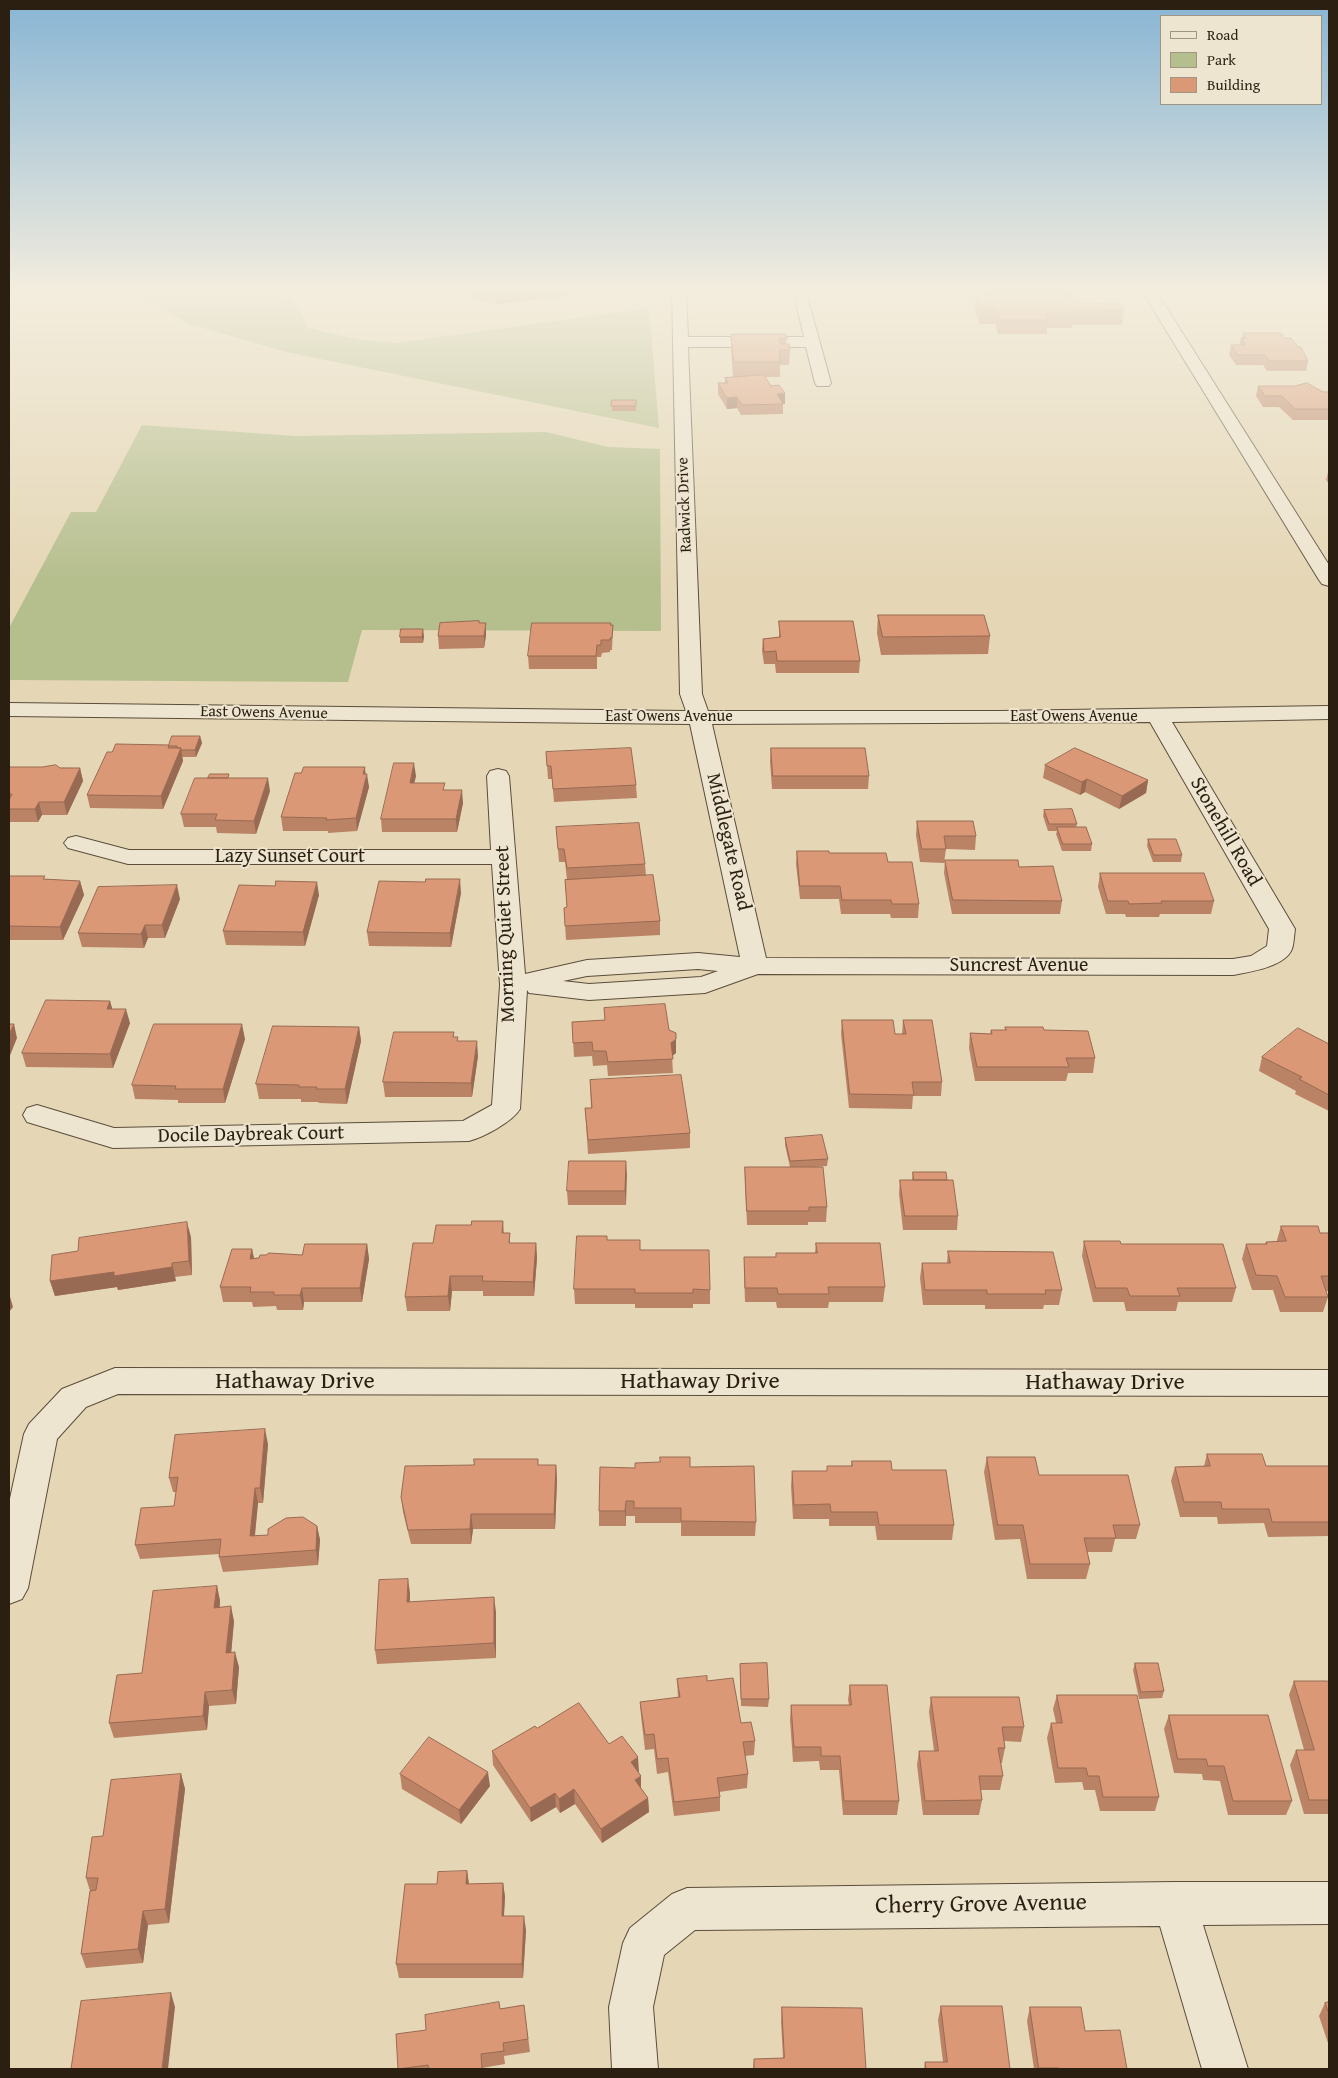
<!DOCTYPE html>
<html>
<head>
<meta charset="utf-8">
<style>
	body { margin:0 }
	#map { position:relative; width:1338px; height:2078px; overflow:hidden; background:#e5d7b6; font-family:"Gentium Book Plus",serif }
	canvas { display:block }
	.frame { position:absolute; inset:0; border:10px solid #2b1f12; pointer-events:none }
	.legend { position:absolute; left:1160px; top:15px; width:162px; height:90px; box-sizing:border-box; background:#eee5d0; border:1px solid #a09684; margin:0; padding:6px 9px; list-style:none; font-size:15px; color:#2b1f12 }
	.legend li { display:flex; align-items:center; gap:10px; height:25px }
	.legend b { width:25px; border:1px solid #a09684 }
</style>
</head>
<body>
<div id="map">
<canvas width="1338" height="2078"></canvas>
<div class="frame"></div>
<ul class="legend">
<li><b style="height:6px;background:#eee5d0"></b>Road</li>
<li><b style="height:14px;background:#b5be8d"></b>Park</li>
<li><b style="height:14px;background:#da9876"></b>Building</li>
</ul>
</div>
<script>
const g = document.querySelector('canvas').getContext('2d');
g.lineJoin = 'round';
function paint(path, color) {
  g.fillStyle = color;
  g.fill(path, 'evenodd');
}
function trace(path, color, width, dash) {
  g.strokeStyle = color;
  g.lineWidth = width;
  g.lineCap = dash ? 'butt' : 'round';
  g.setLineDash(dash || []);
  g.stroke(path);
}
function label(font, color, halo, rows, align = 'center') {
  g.font = font + ' "Gentium Book Plus",serif';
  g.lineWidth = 4;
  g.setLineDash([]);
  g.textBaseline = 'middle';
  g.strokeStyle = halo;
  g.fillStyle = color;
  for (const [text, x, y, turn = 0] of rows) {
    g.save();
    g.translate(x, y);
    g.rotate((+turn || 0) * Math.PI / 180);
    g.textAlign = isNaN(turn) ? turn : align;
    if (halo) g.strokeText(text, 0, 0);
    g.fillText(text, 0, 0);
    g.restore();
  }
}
const green = new Path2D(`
	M132,291H282L302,315L308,328L357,339L396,343L649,308L659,428L286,352L189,324Z
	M142,425L295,436L546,432L608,447L660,449L661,631L362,630L348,682L9,680V628L71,512H96Z`);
const minor = new Path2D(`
	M672,291H686L688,337H804L795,299L797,296H807L831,383L829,386H817L815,383L806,347H688L702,694L708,711H999L1329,706V719L1172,722L1295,929C1294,935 1294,943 1292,949C1285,967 1249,972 1233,975L758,974L705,993L589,1000L529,993L527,990L520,1109C512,1122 484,1137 469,1141L113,1148L27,1122L23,1115L27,1108L37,1105L114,1128L463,1121L492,1105L500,985L492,864H128L68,848L64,843L68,838L76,836L129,850H491L487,776L490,771L498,769L506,771L509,776L525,974L587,960L698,953L740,957L690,724L9,716V703L686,711L680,694ZM1150,722L1269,929L1267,946L1251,956L1233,959L766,958L712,724ZM698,969L718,971L701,977L589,984L563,981L587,976Z
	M1142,291H1156L1329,565V586L1322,584L1319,580Z
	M115,1368L1329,1370V1396L118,1394L86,1407L57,1439L28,1588L22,1599L9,1604V1503L24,1434L29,1424L62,1389Z
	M1175,1882H1329V1924L1203,1925L1248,2069H1202L1160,1926L695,1930L664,1955L653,2007L658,2069H612L609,2007L623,1943L630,1928L672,1894L687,1888Z`);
const wall = new Path2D(`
	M467,291H579L574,295L497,304L483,302L475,299Z
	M989,291H1071L1073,296V299L1080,303L1124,311L1122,325H1072V328H1047V334H998L995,324H980L974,309L976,295H988Z
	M1243,333L1285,338L1308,361L1306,371H1267L1263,365H1236L1229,355L1231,345H1239L1241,338H1242Z
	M731,334L787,338L786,344L790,350L789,365H780V377H765L785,404H783V414L741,415L737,408L727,409L718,394V383H725V378L733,377L731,349Z
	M1258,386L1329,392V420H1293L1279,407H1263L1256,396Z
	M612,400H636V411H612Z
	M1329,468V484L1326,480Z
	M878,615L990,636L988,654L881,655L877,633Z
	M779,621L860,661L859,673H776L775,664H764L762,651L763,639L779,637Z
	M479,623H486V635L484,648L439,649L438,636Z
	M611,625H613L612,650H610V652L602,653L601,657H597V669H529L528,656Z
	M424,636L423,643H400V637Z
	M200,736L202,743L196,757H182L183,761L163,809L90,808L87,795L112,752L169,745Z
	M771,748L869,776L868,789H772L770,761Z
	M546,752L636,785L637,798L554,802L552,779H548Z
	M1045,765L1148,780L1146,793L1119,809L1085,792L1080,795L1043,778Z
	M9,767L80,768L83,781L67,815H42L38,822H9Z
	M365,767V774L369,787L357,831L328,833V831H283L281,817L301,773Z
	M416,776L414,783L445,790L463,803L457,832H382L381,819Z
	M230,778L270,791L256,834L217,833L216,827H184L181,814Z
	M1044,810L1077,824L1076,827L1092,844L1091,851H1062L1056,834L1057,831H1048L1043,816Z
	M917,821L976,836L975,850L946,849L944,863L920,862L916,835Z
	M556,827L645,864L646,876L660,921V935L566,940L564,908L567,907L565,880H567L565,862H559Z
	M1148,839L1182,855L1181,862H1153L1147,846Z
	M797,851L829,853L888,862L919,904L918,918H891L890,914H841L839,899H800L796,864Z
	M945,860L1019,867L1062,901L1060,914H952L944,873Z
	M1100,873L1214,901L1211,914H1160L1159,917H1126L1125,914H1106L1098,887Z
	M9,876L46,879L80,881L84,895L63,940H9Z
	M461,893L451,947L369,946L367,932Z
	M319,895L305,946L226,945L223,931Z
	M180,899L165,938H148L144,948L82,947L78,933Z
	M110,1001L112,1009L130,1023L113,1068L26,1067L22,1053Z
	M604,1008L669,1030L676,1053L672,1056L673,1073L608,1076L607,1065L593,1066L592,1056L574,1057L572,1022L605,1020Z
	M842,1020L895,1034H902L903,1020L942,1082L941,1096H913L912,1109L849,1108L841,1034Z
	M359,1027L361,1041L347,1104L319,1103L318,1102H301V1099H259L256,1084Z
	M1005,1027L1044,1030L1095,1058L1093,1073H1068L1066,1081H975L969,1048L970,1033L990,1034L991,1030H1005Z
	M455,1037L458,1041L478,1056L472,1097H385L383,1082Z
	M245,1039L225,1103H178V1100L135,1099L132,1085Z
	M1329,1044V1111L1295,1094L1296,1091L1259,1071L1262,1057Z
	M590,1080L690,1133V1148L588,1154L585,1108H591Z
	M785,1138L828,1159L827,1166L814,1167L827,1207L826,1222H808V1225H747L745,1181V1167H790L785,1145Z
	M626,1161V1205H568L567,1191Z
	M913,1172L947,1180L958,1216L957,1230H903L899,1194L900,1180H912Z
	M503,1221L504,1233H510V1243H536L537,1258L534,1296H483V1291H452L450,1311H407L405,1297L433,1243L471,1225Z
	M1281,1226L1320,1233H1329V1291H1326L1328,1297L1323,1312H1280L1273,1290H1252L1242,1259L1246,1244H1265L1266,1242H1277V1240Z
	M191,1237L192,1275L175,1277L176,1281L118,1290L117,1287L55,1296L50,1281Z
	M608,1240L640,1250L710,1290V1304H693V1308H635V1304H575L574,1289Z
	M1084,1241L1121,1244L1236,1288L1232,1302H1178L1176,1311H1126L1124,1302H1093L1082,1256Z
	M816,1243L885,1287L883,1302H829L828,1308H777L776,1302H745L744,1272V1257H776V1253H815Z
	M367,1244L369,1259L362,1302H304L303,1310H277L276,1306L253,1307L252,1302H223L220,1287L252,1249L254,1258L302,1255Z
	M948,1251L1062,1290L1059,1305H1044L1043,1309H985V1305H923L920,1278L922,1263H947Z
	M268,1444L263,1503H258L255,1536L268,1535L317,1526L320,1540L318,1565L223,1572L219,1557L220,1554L140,1559L135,1545L174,1506L176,1492H173L169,1478Z
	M1207,1454L1266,1466H1329V1536L1268,1537L1264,1523L1218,1524L1217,1517H1180L1171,1481L1175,1467L1204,1466Z
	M987,1457L1039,1475L1140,1525L1136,1539H1115L1112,1552H1087L1090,1564L1086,1579H1027L1020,1539L995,1540L984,1472Z
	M852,1461L892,1470L954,1525L952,1540H877L875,1526H829V1519H793L791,1486L792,1471H827V1466H851Z
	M538,1465H556L557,1480L555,1529H473L471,1544H411L403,1512L401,1497Z
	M690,1467L756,1522L755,1536H681V1523H635V1516H626V1526H599V1511Z
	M217,1586L220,1601V1607L234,1621L231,1652L239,1667L236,1704L209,1706L207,1730L114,1738L109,1723L142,1673Z
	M410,1593V1602L496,1612V1658L377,1664L375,1650Z
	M1135,1663L1164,1691L1162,1698L1139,1699L1133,1670Z
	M740,1664L769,1699L768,1707L741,1706Z
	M677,1679L707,1681L755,1741L754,1755L745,1756L748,1774L747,1788L719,1792L720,1797V1811L674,1816L668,1772L657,1774L654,1749L645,1750L641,1716L640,1702L678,1698Z
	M1294,1681L1329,1682V1814H1304L1290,1765L1296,1750H1304L1289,1695Z
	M850,1685L899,1801L897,1815H843L839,1770H820L819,1761L793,1762L790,1720L791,1705H849L848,1700Z
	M1057,1695L1159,1797L1155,1811H1100L1095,1790H1084L1082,1782L1055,1783L1047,1738L1051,1723H1056L1053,1709Z
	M931,1697L1024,1727L1021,1742L1004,1741L1005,1748L1002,1763H1000L1003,1776L1000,1790H980L982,1800L979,1815H923L917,1765L919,1751H934L929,1712Z
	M1169,1715L1292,1801L1286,1815H1228L1220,1781L1203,1780L1202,1774L1174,1773L1164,1729Z
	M537,1728L609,1744L639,1772H638L641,1776V1788L648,1798L649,1812L602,1843L575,1804L560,1813L556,1807L531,1822L493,1765L492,1751Z
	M181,1774L185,1789L169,1923L148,1925L143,1963L86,1968L81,1954L90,1891L86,1878L103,1836Z
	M400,1774L490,1786L461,1824L402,1789Z
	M467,1871L469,1884L503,1883L505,1897L504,1916L526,1930L523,1978H399L396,1964L437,1884Z
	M1329,2002V2046L1319,2016L1325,2003Z
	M524,2005L530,2052L504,2056L505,2064L482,2068L483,2069H398L500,2009Z
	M941,2006L1010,2069H924L925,2062H943L938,2020Z
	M782,2007L866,2069H753L754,2059L783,2058L781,2021Z
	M1030,2007L1085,2031L1127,2069H1034L1027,2021Z`);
const shadedWall = new Path2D(`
	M496,291H579L574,295L497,304Z
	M785,393V404H783L777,394Z
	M737,397V408L727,409V398Z
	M486,623V635L484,648V636Z
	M423,629L424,636L423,643L422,637Z
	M200,736L202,743L196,757L195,750Z
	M181,748L183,761L163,809L161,796Z
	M414,763L416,776L411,796L410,783Z
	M365,767L366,779L367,774L369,787L357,831L356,818Z
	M80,768L83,781L67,815L64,802Z
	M268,778L270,791L256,834L254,821Z
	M1087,779L1085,792L1080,795L1082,782Z
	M1148,780L1146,793L1119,809L1122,796Z
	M462,790L463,803L457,832L456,819Z
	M39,802L42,815L38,822L35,809Z
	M460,879L461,893L451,947L450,933Z
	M80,881L84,895L63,940L60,927Z
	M317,882L319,895L305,946L303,932Z
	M177,885L180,899L165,938L162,925Z
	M145,925L148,938L144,948L141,934Z
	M110,1001L114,1015L107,1009Z
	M126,1009L130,1023L113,1068L110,1054Z
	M14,1024L17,1038L9,1058V1035Z
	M242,1024L245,1039L225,1103L223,1089Z
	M359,1027L361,1041L347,1104L345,1089Z
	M676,1039V1053L671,1057V1043Z
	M477,1041L478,1056L472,1097L471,1083Z
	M626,1161L627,1175L626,1205L625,1191Z
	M187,1222L191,1237L192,1275L189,1261Z
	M536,1243L537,1258L534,1296L533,1282Z
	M367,1244L369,1259L362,1302L360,1288Z
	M252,1249L255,1264L250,1259Z
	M172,1263L176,1281L118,1290L117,1287L55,1296L50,1281Z
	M450,1276L452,1291L450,1311L448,1296Z
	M302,1288L304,1302L303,1310L300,1295Z
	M9,1293L13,1307L9,1312Z
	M265,1429L268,1444L263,1503L260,1488Z
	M556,1465L557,1480L555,1529L554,1514Z
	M255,1488L258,1503L253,1551L250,1536Z
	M626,1501V1526L625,1511Z
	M471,1514L473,1529L471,1544L470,1529Z
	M317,1526L320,1540L318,1565L316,1550Z
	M408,1579L410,1593L409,1617L407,1602Z
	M217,1586L220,1601L218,1622L214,1608Z
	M494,1597L496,1612V1658L494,1643Z
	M231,1606L234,1621L230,1667L226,1653Z
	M235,1652L239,1667L236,1704L232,1690Z
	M205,1692L209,1706L207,1730L203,1716Z
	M638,1757L639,1772L631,1777V1762Z
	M488,1772L490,1786L461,1824L459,1810Z
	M181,1774L185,1789L169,1923L165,1909Z
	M641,1776V1790L635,1780Z
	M574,1789L575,1804L560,1813L559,1799Z
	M555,1793L556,1807L531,1822L530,1808Z
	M648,1798L649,1812L602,1843L601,1829Z
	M467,1871L469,1885L466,1884Z
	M503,1883L505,1897L503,1929L502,1916Z
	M143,1911L148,1925L143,1963L138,1949Z
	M524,1916L526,1930L523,1978L522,1964Z
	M171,1993L175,2007L168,2069H162Z`);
const building = new Path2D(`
	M989,291H1071L1073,296H1065L1066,299H1078L1080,303L1121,304L1124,311H1072L1073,314H1046L1048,320H1000L996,310H981L976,295H991Z
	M1243,333H1281L1285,338H1291L1298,347H1301L1308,361H1269L1265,355H1238L1231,345H1246L1241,338H1246Z
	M731,334H786L787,338H779L780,344H789L790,350H779L780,362H734Z
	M764,375L771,386L779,385L785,393L777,394L783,404L742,405L737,397L727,398L718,383H728L725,378Z
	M1307,383L1323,392H1329V409H1295L1282,396H1265L1258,386H1295Z
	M612,400H636V406H611Z
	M878,615H984L990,636L883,637Z
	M479,621V623H486L484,636H438L440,623Z
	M779,621H853L860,661H777L776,651L764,652L763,639L780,637Z
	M532,623H611L610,625H613L612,638H610V640H601V645H597L596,656H528Z
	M401,629H423L422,637H400Z
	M172,736H200L195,750H181V748H177V746H170L169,745Z
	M116,744L169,745L168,748H181L161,796L87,795L107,752H112Z
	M631,748L636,785L553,789L551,766H547L546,752Z
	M771,748H865L869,776H773Z
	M1075,748L1148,780L1122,796L1087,779L1082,782L1045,765Z
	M394,763H414L410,783H445L443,790H462L456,819H381Z
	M56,765L60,768H80L64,802H39L35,809H9V800L12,794H9V767H42Z
	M304,767H365L363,774H367L356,818L326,820L327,818L281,817L295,773H301Z
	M210,774H229L228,778H208Z
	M195,778H268L254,821L215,820L217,814H181Z
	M1072,809L1077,824H1049L1044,810Z
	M917,821H973L976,836H944L946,849H922Z
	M639,823L645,864L567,868L564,849H558L556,827Z
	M1057,827H1086L1092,844H1063Z
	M1148,839H1176L1182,855H1154Z
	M797,851H829V853H886L888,862H912L919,904H892L891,900H842L840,886H800Z
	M945,860H1018L1019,867L1053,866L1062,901L953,900Z
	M1100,873H1204L1214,901H1161L1162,903L1129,904L1128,901H1108Z
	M653,875L660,921L565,926L564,908L567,907L565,880Z
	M9,876H45L43,879L80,881L60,927L9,926Z
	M426,879H460L450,933L367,932L379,881L425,882Z
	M276,881L317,882L303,932L223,931L239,885L275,886Z
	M177,885L162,925H145L141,934L78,933L98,887Z
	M46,1000L110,1001L107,1009H126L110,1054L22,1053Z
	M665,1004L669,1030L676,1033V1039L671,1043L673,1059L608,1062L606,1051H593L592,1042L573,1043L572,1022L605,1020L604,1008Z
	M842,1020H893L895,1034H906L903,1020H932L942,1082H912L914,1095L850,1094Z
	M9,1024H14L9,1035Z
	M154,1024H242L223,1089H175L176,1086L132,1085Z
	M273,1026L359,1027L345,1089H316L317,1087H299V1085L256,1084Z
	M1005,1027H1043L1044,1030L1088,1031L1095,1058H1066L1069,1067H977L970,1033L992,1034L991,1030H1006Z
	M1298,1028L1329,1044V1095L1299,1079L1302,1077L1262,1057Z
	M394,1032H454L453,1037H458L457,1041H477L471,1083L383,1082Z
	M681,1075L690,1133L588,1140L585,1108H592L590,1080Z
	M822,1135L828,1159L790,1161L785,1138Z
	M569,1161H626L625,1191H567Z
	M745,1167H823L827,1207H809V1211H747Z
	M913,1172H946L947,1180H914Z
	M900,1180H953L958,1216H905Z
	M472,1221H503L502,1233H510L509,1243H536L533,1282L482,1281L483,1276H450L448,1296L405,1297L413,1243H433L436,1225H471Z
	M187,1222L189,1261L172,1263V1267L114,1276V1272L50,1281L52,1255L78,1251L79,1238Z
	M1281,1226H1318L1320,1233H1329V1276H1321L1328,1297H1285L1277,1276L1256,1275L1246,1244H1267L1266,1242L1286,1241Z
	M577,1236H607V1240H640V1250H709L710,1290L693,1289V1293H635V1289H574Z
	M1084,1241H1120L1121,1244H1223L1236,1288H1177L1180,1296H1130L1127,1288H1096Z
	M816,1243H880L885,1287H828L829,1294H778L777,1288H745L744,1257H776V1253H817Z
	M305,1244H367L360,1288H302L300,1295H274V1292H250L251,1287H220L232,1249H252L250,1259L259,1258L260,1255H266L269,1253L302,1255Z
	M948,1251L1053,1252L1062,1290H1045L1046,1294H987V1290H925L922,1263H950Z
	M265,1429L260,1488H255L250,1536L268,1535V1529L286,1518L303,1517L317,1526L316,1550L219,1557L221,1539L135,1545L141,1508L174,1506L178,1477L169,1478L175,1435Z
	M1207,1454H1262L1266,1466H1329V1522H1272L1269,1509H1222L1221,1502H1184L1175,1467L1210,1466Z
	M660,1457H690V1467L754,1466L756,1522L681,1521V1508H634V1501H626L625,1511H599L600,1467L635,1468V1463L660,1462Z
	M987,1457H1035L1039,1475H1128L1140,1525H1113L1116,1538H1084L1090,1564H1030L1023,1525H998Z
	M474,1459H538V1465H556L554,1514H471L470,1529L408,1530L401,1497L405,1466L474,1465Z
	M852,1461H891L892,1470H946L954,1525H879L877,1512H831L830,1504L794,1505L792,1471H827V1466H852Z
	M408,1579L407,1602L494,1597V1643L375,1650L379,1580Z
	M217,1586L214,1608L231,1606L226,1653L235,1652L232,1690L205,1692L203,1716L109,1723L117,1675L142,1673L153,1591Z
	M767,1663L769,1699H741L740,1664Z
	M1135,1663H1158L1164,1691L1141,1692Z
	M707,1676V1681L733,1678L741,1723L751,1722L755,1741L743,1742L748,1774L717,1778L720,1797L674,1802L668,1758L657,1759L654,1734L645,1735L640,1702L680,1697L677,1679Z
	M1294,1681H1327L1329,1682V1800H1309L1296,1750H1314Z
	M850,1685H887L899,1801H844L840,1756H821V1747H794L791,1705H851Z
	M1057,1695H1137L1159,1797H1103L1099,1776H1088L1086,1768H1058L1051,1723H1062Z
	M931,1697H1019L1024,1727H1002L1005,1748H998L1003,1776H979L982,1800L925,1801L919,1751H938Z
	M579,1703L609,1744L622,1736L638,1757L631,1762L641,1776L635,1780L648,1798L601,1829L574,1789L559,1799L555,1793L530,1808L492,1751L535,1726L537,1728Z
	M1169,1715H1268L1292,1801H1233L1224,1766H1208L1206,1759H1178Z
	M429,1737L488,1772L459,1810L400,1774Z
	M181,1774L165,1909L143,1911L138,1949L81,1954L90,1891L96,1890L98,1878H86L92,1837L103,1836L111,1780Z
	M467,1871L466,1884L503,1883L502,1916H524L522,1964H396L405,1884H437L438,1872Z
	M171,1993L162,2069H71L81,2001Z
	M499,2002L500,2009L524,2005L528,2039L503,2043L504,2051L481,2054L482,2069H429L428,2065L398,2069L396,2034L426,2030L425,2015Z
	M1329,2002V2014L1325,2003Z
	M941,2006H1002L1010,2069H926L925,2062H947Z
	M782,2007L862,2008L866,2069H754V2059L784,2058Z
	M1030,2007H1081L1085,2031L1120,2030L1127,2069H1059V2068H1039Z`);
const farStreetnames = [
	["Radwick Drive",685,505,-92],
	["East Owens Avenue",264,713,1],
	["East Owens Avenue",669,717],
	["East Owens Avenue",1074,717]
];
const streetNames = [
	["Stonehill Road",1225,832,60],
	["Middlegate Road",728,842,77],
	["Lazy Sunset Court",290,857],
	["Morning Quiet Street",506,934,-92],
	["Suncrest Avenue",1019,966],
	["Docile Daybreak Court",251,1135,-1]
];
const nearStreetnames = [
	["Hathaway Drive",295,1382],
	["Hathaway Drive",700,1382],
	["Hathaway Drive",1105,1383],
	["Cherry Grove Avenue",981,1905,-1]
];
paint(green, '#b5be8d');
trace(minor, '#5a4d3b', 2);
paint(minor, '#eee5d0');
paint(wall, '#bb8365');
paint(shadedWall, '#996a53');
paint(building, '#da9876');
trace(building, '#996a53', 1);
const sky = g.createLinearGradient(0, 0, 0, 582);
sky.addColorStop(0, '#88b5d4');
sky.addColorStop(0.5, '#f3edde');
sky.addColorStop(1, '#f3edde00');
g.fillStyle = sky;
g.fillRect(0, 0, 1338, 582);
label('16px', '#2b1f12', '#eee5d0', farStreetnames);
label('20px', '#2b1f12', '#eee5d0', streetNames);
label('24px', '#2b1f12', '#eee5d0', nearStreetnames);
</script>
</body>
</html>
